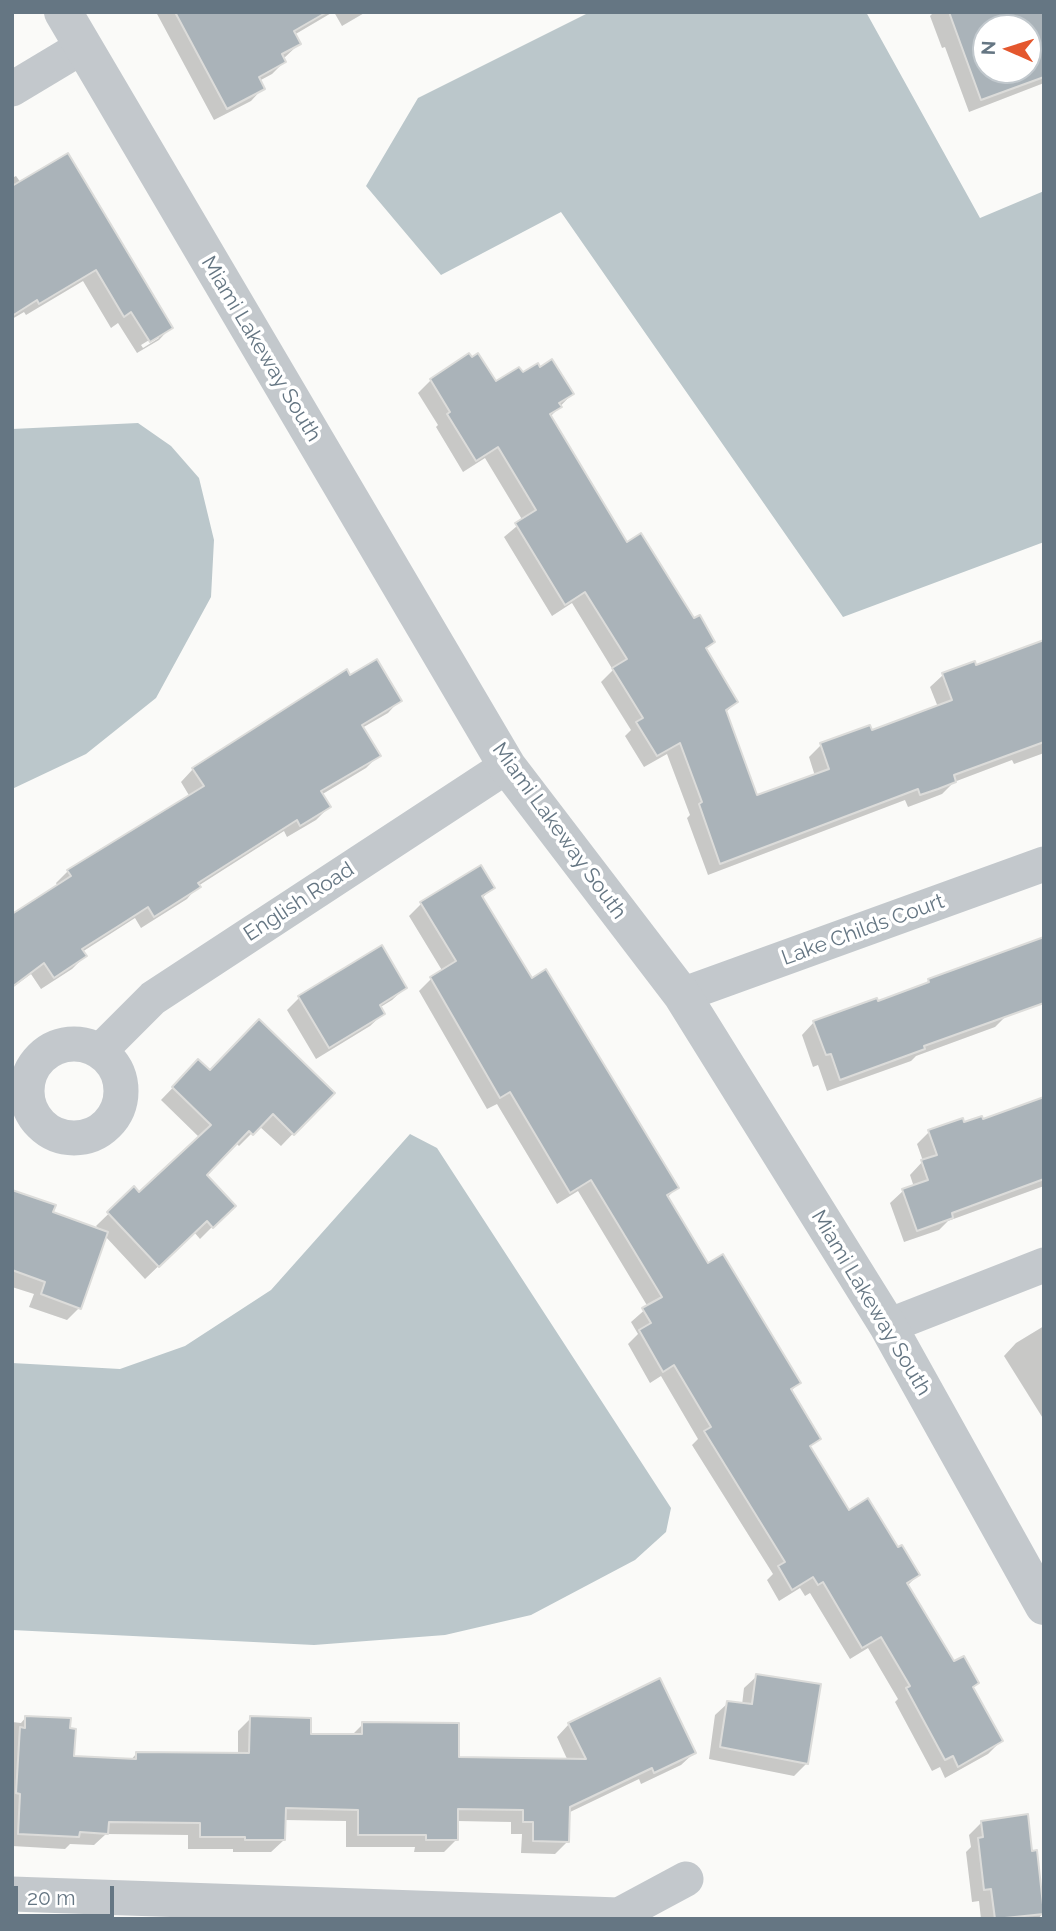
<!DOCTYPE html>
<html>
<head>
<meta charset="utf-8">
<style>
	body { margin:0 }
	#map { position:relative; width:1056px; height:1931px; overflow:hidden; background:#fafaf8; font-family:Raleway,sans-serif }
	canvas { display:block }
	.frame { position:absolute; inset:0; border:14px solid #657683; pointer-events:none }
	.north { position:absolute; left:972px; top:14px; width:70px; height:70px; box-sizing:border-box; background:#fff; border:2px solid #c1c8cd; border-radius:50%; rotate:273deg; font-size:19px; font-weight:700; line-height:28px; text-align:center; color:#657683 }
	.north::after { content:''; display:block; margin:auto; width:24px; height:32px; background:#e4572e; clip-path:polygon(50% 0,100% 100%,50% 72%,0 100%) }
	.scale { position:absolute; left:14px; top:1886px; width:100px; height:32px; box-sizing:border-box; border:4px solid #657683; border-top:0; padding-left:9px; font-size:21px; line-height:24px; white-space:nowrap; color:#657683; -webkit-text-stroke:5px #fff; paint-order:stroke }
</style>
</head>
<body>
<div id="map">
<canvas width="1056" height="1931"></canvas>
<div class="frame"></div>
<div class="north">N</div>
<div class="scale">20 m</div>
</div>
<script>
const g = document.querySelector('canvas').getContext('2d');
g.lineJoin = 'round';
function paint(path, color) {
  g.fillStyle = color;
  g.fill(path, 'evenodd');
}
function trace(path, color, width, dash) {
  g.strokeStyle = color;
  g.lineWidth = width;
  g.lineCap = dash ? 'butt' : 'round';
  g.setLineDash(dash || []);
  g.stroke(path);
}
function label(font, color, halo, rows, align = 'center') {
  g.font = font + ' Raleway,sans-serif';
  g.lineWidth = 7;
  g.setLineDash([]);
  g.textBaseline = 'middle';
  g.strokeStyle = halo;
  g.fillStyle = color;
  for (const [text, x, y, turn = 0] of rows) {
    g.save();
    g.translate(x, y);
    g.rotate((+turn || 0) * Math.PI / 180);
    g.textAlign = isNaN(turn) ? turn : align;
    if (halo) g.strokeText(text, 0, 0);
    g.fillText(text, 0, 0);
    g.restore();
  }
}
const water = new Path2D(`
	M590,12H866L980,218L1044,191V542L843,617L561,212L441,275L366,186L418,98Z
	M138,423L171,446L199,478L214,540L211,597L156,698L86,754L12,789V429Z
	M410,1134L437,1148L671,1508L666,1532L635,1560L531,1615L445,1635L314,1645L12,1630V1363L120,1369L185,1346L271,1290Z`);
const shadow = new Path2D(`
	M156,12H333L294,35L299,44L283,59L284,62L272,74L259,81L263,88L251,101L214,120Z
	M334,12H366L342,26Z
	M934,12H1044V83L969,112L945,47L942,48L930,16ZM986,28H1028V70H986Z
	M16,176L21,183L171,327L159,340L137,353L118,323L111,328L83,281L26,315L24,312L12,319V178ZM159,334V338L143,348L141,345Z
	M469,356L496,384L522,374L572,394L550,417L627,544L713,641L705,650L736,702L725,713L756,798L815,776L809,757L821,745L871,732L938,707L930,687L943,675L1044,649V753L1014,764L1012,760L954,782L942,794L924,801L908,807L905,800L708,875L687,818L690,815L667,754L644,767L625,736L631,730L601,682L613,670L572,603L552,616L504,537L523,521L485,458L463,472L436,427L438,425L418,393L431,380Z
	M350,677L400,700L388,713L362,728L378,756L366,768L321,795L329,807L316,820L287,837L284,831L198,886L187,899L141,928L135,918L82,952L85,956L72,969L41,989L31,974L12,988V916L58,887L56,883L68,871L190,797L181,782L193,769Z
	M493,888L481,899L531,980L677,1187L667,1198L708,1265L799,1383L790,1392L819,1439L809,1448L848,1513L898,1550L918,1575L907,1586L953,1664L971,1688L1001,1741L988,1754L945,1778L940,1767L932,1771L895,1702L898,1699L868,1648L850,1659L810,1593L805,1596L800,1588L779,1601L767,1580L773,1574L692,1445L698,1439L661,1376L650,1383L628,1344L638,1334L631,1322L648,1307L578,1191L557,1204L497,1104L487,1109L419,991L431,979L443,972L409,916L421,904Z
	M929,980L1007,1015L995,1027L916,1056L911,1061L827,1091L818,1065L813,1067L802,1035L814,1022L877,1003L923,986Z
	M405,988L392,1000L379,1008L383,1014L370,1026L316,1059L287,1010L299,998Z
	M210,1073L332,1093L281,1146L259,1126L239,1146L236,1143L204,1175L233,1206L200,1239L194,1232L145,1279L105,1236L79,1308L67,1320L29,1307L34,1294L12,1287V1191L51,1213L100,1231L96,1226L134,1189L139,1194L200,1138L161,1100L186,1074Z
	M1044,1099V1186L948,1221L939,1230L904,1242L890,1203L903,1191L914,1187L910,1175L923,1161L917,1144L929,1132L982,1121Z
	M1044,1326V1420L1004,1356L1016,1343Z
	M757,1676L807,1763L794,1776L709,1759L715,1715L728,1703L742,1705L744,1688Z
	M26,1717L73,1758L130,1761L136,1754L238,1755V1731L251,1718L309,1735L351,1736L363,1724L457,1759L568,1761L557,1737L569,1724L694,1753L681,1765L641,1784L639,1779L568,1813V1841L555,1854L521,1853L522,1834H511V1822L457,1821L456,1840L444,1852H414L415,1847H346V1821L284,1820V1840L271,1852H233V1849H188V1835L106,1834L94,1845L70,1844L65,1849L12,1846V1722L21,1723Z
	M982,1822L1031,1853L1043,1913L1038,1919H981L979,1901L972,1902L966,1852L971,1847L969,1835Z`);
const building = new Path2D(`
	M175,12H327L294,31L301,44L282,54L286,62L259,77L265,89L227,109Z
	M949,12H1044V77L981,100ZM986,28H1028V70H986Z
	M68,153L173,328L150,342L131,312L124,317L96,270L39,304L37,300L12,316V186Z
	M469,353L472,357L478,353L496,381L519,367L523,372L538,363L540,367L552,359L574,394L559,403L562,407L550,414L627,542L641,533L694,618L700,615L715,642L706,648L738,702L726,710L757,795L829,769L820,743L870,725L872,730L952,700L942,673L975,661L976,665L1044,640V742L954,775L956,782L938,789L920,795L918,789L720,864L699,804L702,802L680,743L657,756L636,722L643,718L612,668L627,659L585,592L565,605L515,523L536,510L498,447L476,461L447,414L450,412L430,379Z
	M377,659L402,701L362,725L381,756L321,791L331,807L300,826L297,820L198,883L201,887L154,917L148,907L120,925L82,949L87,956L54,978L44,963L12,987V914L71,876L67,870L204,786L192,768L347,669L350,675Z
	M481,865L495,888L482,896L532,978L546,969L679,1188L667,1195L708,1263L723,1254L801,1383L791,1389L821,1439L810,1446L849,1510L868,1498L898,1547L902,1545L920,1575L907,1583L954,1661L964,1656L979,1683L973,1687L1003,1741L958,1767L953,1756L945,1760L906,1688L910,1686L881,1637L862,1648L823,1582L818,1585L813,1577L792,1590L778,1566L785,1562L704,1431L711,1427L674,1365L663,1372L639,1330L651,1323L642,1308L662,1297L591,1180L570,1193L510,1092L500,1098L430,977L456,961L420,902Z
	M1044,937V1003L924,1046L925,1049L840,1080L831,1054L826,1055L813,1021L877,998L878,1001L929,982L928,979Z
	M382,945L407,988L380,1005L385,1014L329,1048L298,996Z
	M259,1019L335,1093L294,1135L273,1114L253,1135L249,1131L207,1175L236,1206L213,1228L207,1221L159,1267L107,1212L134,1186L139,1192L211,1125L172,1087L198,1059L210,1070Z
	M1044,1097V1179L952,1213L953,1218L917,1231L902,1189L928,1180L921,1160L937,1155L928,1130L963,1118L964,1122L982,1116L983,1119Z
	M12,1190L56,1205L53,1212L108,1232L81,1309L41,1294L45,1282L12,1270Z
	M756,1674L821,1684L808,1764L720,1747L727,1701L752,1704Z
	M660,1678L696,1753L654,1773L652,1768L570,1807L569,1842L533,1841V1822H523V1810L458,1809V1840H426V1835H358V1810L286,1808L285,1840H245V1837H200V1823L109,1822L108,1834L80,1832L79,1837L18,1834L20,1794L16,1793L20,1727L25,1728V1716L71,1718L70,1728L76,1729L74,1756L136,1759V1752L249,1753L250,1716L311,1718V1734H362V1722L459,1723V1757L586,1759L568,1723Z
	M1028,1814L1032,1851L1037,1850L1044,1914L995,1919L991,1889L984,1890L978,1838L983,1837L981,1821Z`);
const minor = new Path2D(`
	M12,89L82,47
	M682,995L1044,864
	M27 1091a47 47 0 1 1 94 0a47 47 0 1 1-94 0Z
	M100,1051L153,998L507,766
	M888,1326L1044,1265
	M12,1894L619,1915L686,1879`);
const tertiary = new Path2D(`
	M63,12L507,766L682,995L888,1326L1044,1606`);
const streetNames = [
	["Miami Lakeway South",261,349,59],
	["Miami Lakeway South",559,831,54],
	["English Road",299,902,-33],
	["Lake Childs Court",863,930,-20],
	["Miami Lakeway South",871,1303,59]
];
paint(water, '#bbc7cb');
paint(shadow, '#0003');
paint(building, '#aab3b9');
trace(building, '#dcdcda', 2);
trace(minor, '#c3c8cc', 35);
trace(tertiary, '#c3c8cc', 38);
label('21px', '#657683', '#fff', streetNames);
</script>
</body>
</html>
